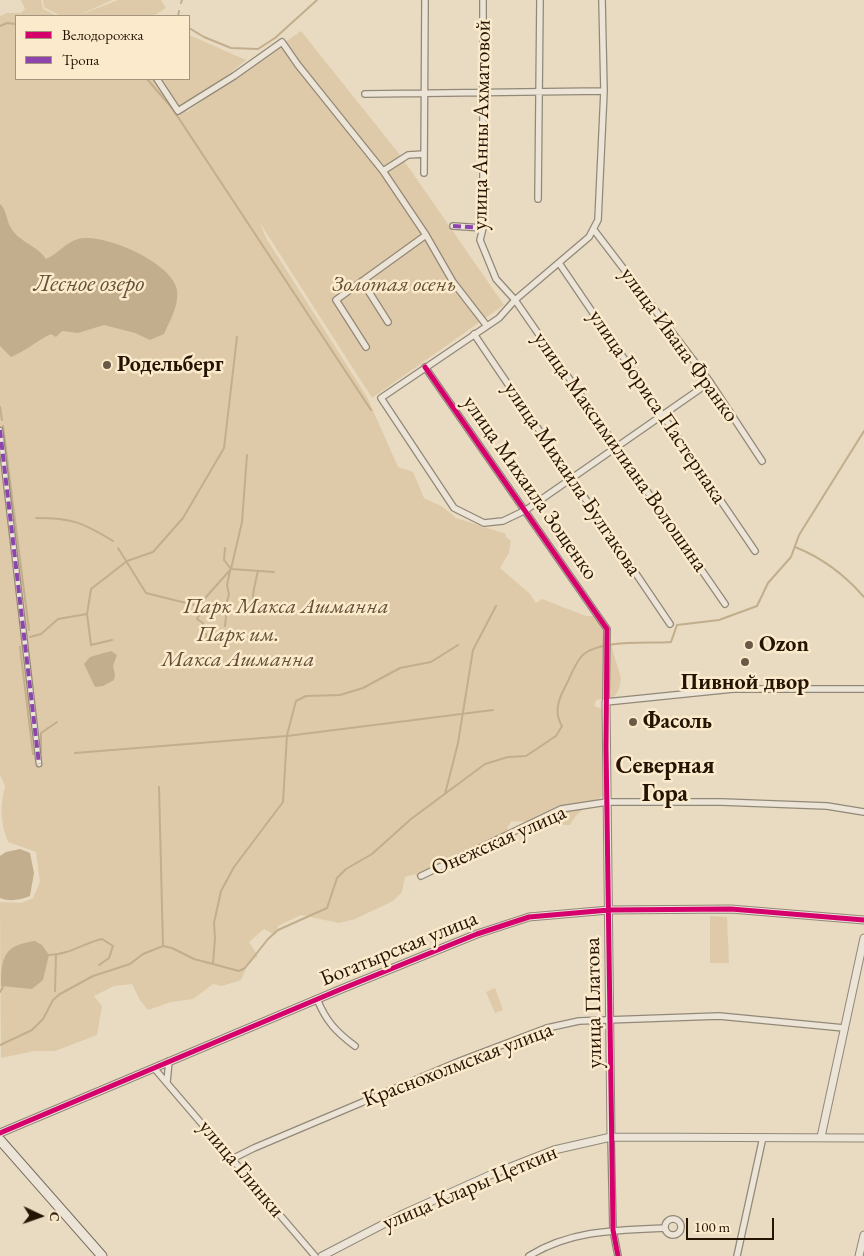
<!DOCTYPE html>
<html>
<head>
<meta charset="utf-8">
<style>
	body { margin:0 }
	#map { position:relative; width:864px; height:1256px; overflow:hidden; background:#e8dbc1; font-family:"EB Garamond",serif }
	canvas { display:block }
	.legend { position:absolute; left:15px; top:15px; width:175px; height:65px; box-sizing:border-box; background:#fbebcc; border:1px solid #a5957c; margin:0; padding:6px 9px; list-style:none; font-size:15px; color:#251303 }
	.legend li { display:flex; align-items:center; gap:10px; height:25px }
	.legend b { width:25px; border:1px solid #a5957c }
	.north { position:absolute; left:15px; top:1191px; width:50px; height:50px; -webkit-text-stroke:4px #fbebcc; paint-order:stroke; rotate:93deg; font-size:14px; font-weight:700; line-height:20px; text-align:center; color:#251303 }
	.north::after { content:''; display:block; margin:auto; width:18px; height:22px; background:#251303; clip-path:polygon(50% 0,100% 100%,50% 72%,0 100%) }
	.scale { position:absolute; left:686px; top:1218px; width:88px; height:22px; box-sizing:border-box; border:2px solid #251303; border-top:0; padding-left:6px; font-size:15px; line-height:18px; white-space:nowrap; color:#251303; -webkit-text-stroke:4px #fbebcc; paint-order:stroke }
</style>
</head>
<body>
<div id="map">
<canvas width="864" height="1256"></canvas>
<ul class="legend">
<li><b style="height:6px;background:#d6006c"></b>Велодорожка</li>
<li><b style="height:6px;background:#8e44ad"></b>Тропа</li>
</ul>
<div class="north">С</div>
<div class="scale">100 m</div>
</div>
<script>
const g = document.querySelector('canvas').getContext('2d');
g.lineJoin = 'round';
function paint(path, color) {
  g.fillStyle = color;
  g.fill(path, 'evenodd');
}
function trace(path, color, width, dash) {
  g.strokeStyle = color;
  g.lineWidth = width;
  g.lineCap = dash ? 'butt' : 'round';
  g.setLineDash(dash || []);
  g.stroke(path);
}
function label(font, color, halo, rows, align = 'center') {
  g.font = font + ' "EB Garamond",serif';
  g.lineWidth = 5;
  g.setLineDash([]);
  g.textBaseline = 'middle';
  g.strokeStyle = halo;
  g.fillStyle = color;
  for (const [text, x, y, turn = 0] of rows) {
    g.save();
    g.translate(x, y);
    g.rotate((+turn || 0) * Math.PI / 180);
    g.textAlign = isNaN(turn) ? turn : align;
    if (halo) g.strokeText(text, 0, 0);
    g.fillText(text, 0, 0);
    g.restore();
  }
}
const green = new Path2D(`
	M21,0H41L43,9L57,16H16V79H152C169,91 170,104 190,113L188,111L301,31L400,155L504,305L372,398L260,223L266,238L367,397L398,467L413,472L424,498L443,507L456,518L506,534V537L511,541L509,553L500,568L530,594L536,603L542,599L586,616H595L604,622L621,678L619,689L614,697L596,700L594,706L602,709L603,795C591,806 579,808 570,825H560L553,819L542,823L512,821L507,827L511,836C479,850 452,870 419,879L415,874L405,877L402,892L393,901L355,919L339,923L301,915L278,926L275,935L264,929L249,942L258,956L248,964L241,980L222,986L213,984L193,999L171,1002L148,1010L140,1000L132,984L114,986L94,996L102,1006L97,1035L55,1051H34L1,1058L0,902L21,903L33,898L40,882L36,852L8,842C0,822 0,807 5,786L0,775V16L7,13H21L25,9Z
	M43,0H112L77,16L118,0H161L166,8L153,16H61L44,7Z
	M189,35L246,60L213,87L180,107L162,79H189Z
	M710,916L727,917L729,963H710Z
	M495,988L503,1010L495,1013L486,992Z`);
const water = new Path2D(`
	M0,204C7,210 6,220 11,228C19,242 38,246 46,259C58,254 66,242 78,239C103,232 173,263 177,290C179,306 170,320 164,334L150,340L135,333L104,325L78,333L62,331L56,337L51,334C36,341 26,351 11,357L0,346Z
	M111,651L117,655L113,666L115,675L114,680L103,686L95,687L84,664L90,657Z
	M20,849L30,853L34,873L30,896C20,900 10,902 0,898V856L6,852Z
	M35,941L42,945L49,955L43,980L32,989L1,986C1,957 4,945 35,941Z`);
const stream = new Path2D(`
	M181,3L182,0
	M178,16L179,11
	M0,26L7,23L16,24
	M189,28L204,37L231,48L258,49L275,38L317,0
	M147,79L172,108L371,410
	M0,407L2,420
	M3,426L29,630
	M36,518C72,518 82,522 113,541
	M795,547C823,558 844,574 864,597
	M118,548L146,593L198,606L231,569L242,522L247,455
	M225,548L224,560L231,569L274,572
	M198,606L201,612L197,619L203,623L201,630L207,635L205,640
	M87,614L91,645L112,640
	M254,615C251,598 254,588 258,571
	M225,626L226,616L224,610L229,595L227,585L230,571
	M30,637L41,634L58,619L87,614L91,589L127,561L153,552L183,518L224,448L237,337
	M20,647L33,754L41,753V733L57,722
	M75,753L287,736L493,710
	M159,787L163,946
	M445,794L458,743L473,650L496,606
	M49,955C68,955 84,943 102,939L113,946L109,958L99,965
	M213,964L215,938L214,923L221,891L234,867L283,802L287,735L296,701L306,696L340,695L363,688L400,668L431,662L458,645
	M55,991L56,955
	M0,992L3,987
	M0,1045L32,1030L43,1019L53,1000L60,994L93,976L130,964L143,954L163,946L172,948L194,959L239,971L245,968L268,939L278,930L327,908L337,878L346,869L372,854L411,819L485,764L508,757L526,756L556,736L562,726C554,713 558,700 565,687C570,678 576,660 584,654C603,639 648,644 671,642L677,625L719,620L757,606L768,583L791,557L799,535L864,431`);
const pedestrian = new Path2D(`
	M0,430L39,764`);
const minor = new Path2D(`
	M483,0V228L480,240L496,279L515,300L725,604
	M602,0L604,91L598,220L589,237L515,300L499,318L381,398L454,508L484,523L503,521L526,510L710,382
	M157,79L178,111L234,76L282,42L298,65L383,171L426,235L453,282L487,326
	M365,94L604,91
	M383,171L408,155L424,154
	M424,173L425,0
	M538,199L540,0
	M453,226L483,228
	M594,230L710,382L762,461
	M559,263L755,551
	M362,281L388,322
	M474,334L670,624
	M366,347L336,300L426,235
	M425,367L607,629L606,702L733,689H864
	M421,876L561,809L607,802H721L827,806L864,812
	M317,999C326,1021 336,1032 355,1046
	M154,1068L315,1256
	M167,1082L169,1061
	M611,1137L613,1230L618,1256
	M232,1159L254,1148L460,1061L547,1028L579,1021L719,1016L844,1028
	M665 1227a8 8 0 1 1 16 0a8 8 0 1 1-16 0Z
	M529,1256C571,1230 617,1230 665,1228
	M737,1256L763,1137`);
const tertiary = new Path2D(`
	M606,702L611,1137
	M0,1133L339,990L477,934L529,917L609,910L731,909L864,920
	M821,1137L864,938
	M322,1256L403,1214L490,1175L554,1150L611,1137L864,1138
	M859,1256L864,1235`);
const secondary = new Path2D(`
	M0,1140L102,1256`);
const quiet = new Path2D(`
	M453,226L483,228
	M0,430L39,764`);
const cycleway = new Path2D(`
	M425,367L607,629L606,747L612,1157L613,1230L618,1256
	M0,1133L339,990L477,934L529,917L609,910L731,909L864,920`);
const markers = [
	[107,365,5,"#695946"],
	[749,645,5,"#695946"],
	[745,662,5,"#695946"],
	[633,722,5,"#695946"]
];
const streetNames = [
	["улица Анны Ахматовой",482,125,-89],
	["улица Ивана Франко",679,345,54],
	["улица Бориса Пастернака",657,407,56],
	["улица Максимилиана Волошина",620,452,55],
	["улица Михаила Булгакова",572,479,56],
	["улица Михаила Зощенко",530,488,55],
	["Онежская улица",499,841,-24],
	["Богатырская улица",399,949,-22],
	["улица Платова",594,1003,-91],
	["Краснохолмская улица",458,1065,-21],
	["улица Глинки",241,1169,50],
	["улица Клары Цеткин",470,1188,-23]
];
const parkNames = [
	["Золотая осень",394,285],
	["Парк Макса Ашманна",286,607],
	["Парк им.",238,635],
	["Макса Ашманна",238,660]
];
const poiNames = [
	["Родельберг",117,365],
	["Ozon",759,645],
	["Пивной двор",745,683,"center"],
	["Фасоль",643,722]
];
const waterNames = [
	["Лесное озеро",89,284]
];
const neighbourhoodNames = [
	["Северная",665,766],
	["Гора",665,794]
];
paint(green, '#decaa8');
paint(water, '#c2ae8c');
trace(stream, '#c2ae8c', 2);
trace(pedestrian, '#928878', 7);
trace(minor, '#928878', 8);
trace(tertiary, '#928878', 9);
trace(secondary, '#776e5f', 11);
trace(pedestrian, '#ebe4d7', 4.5);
trace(minor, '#ebe4d7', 5.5);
trace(tertiary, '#ebe4d7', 7);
trace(secondary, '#ebe4d7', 9);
trace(quiet, '#8e44ad', 4, [8, 4]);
trace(cycleway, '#d6006c', 5);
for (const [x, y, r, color] of markers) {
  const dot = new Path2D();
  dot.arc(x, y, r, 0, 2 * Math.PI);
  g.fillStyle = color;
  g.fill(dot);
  trace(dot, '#fbebcc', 2);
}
label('22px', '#251303', '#fbebcc', streetNames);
label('italic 22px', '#634e35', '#fbebcc', parkNames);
label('bold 22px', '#251303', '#fbebcc', poiNames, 'left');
label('italic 24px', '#645036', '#fbebcc', waterNames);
label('bold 24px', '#251303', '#fbebcc', neighbourhoodNames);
</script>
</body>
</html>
